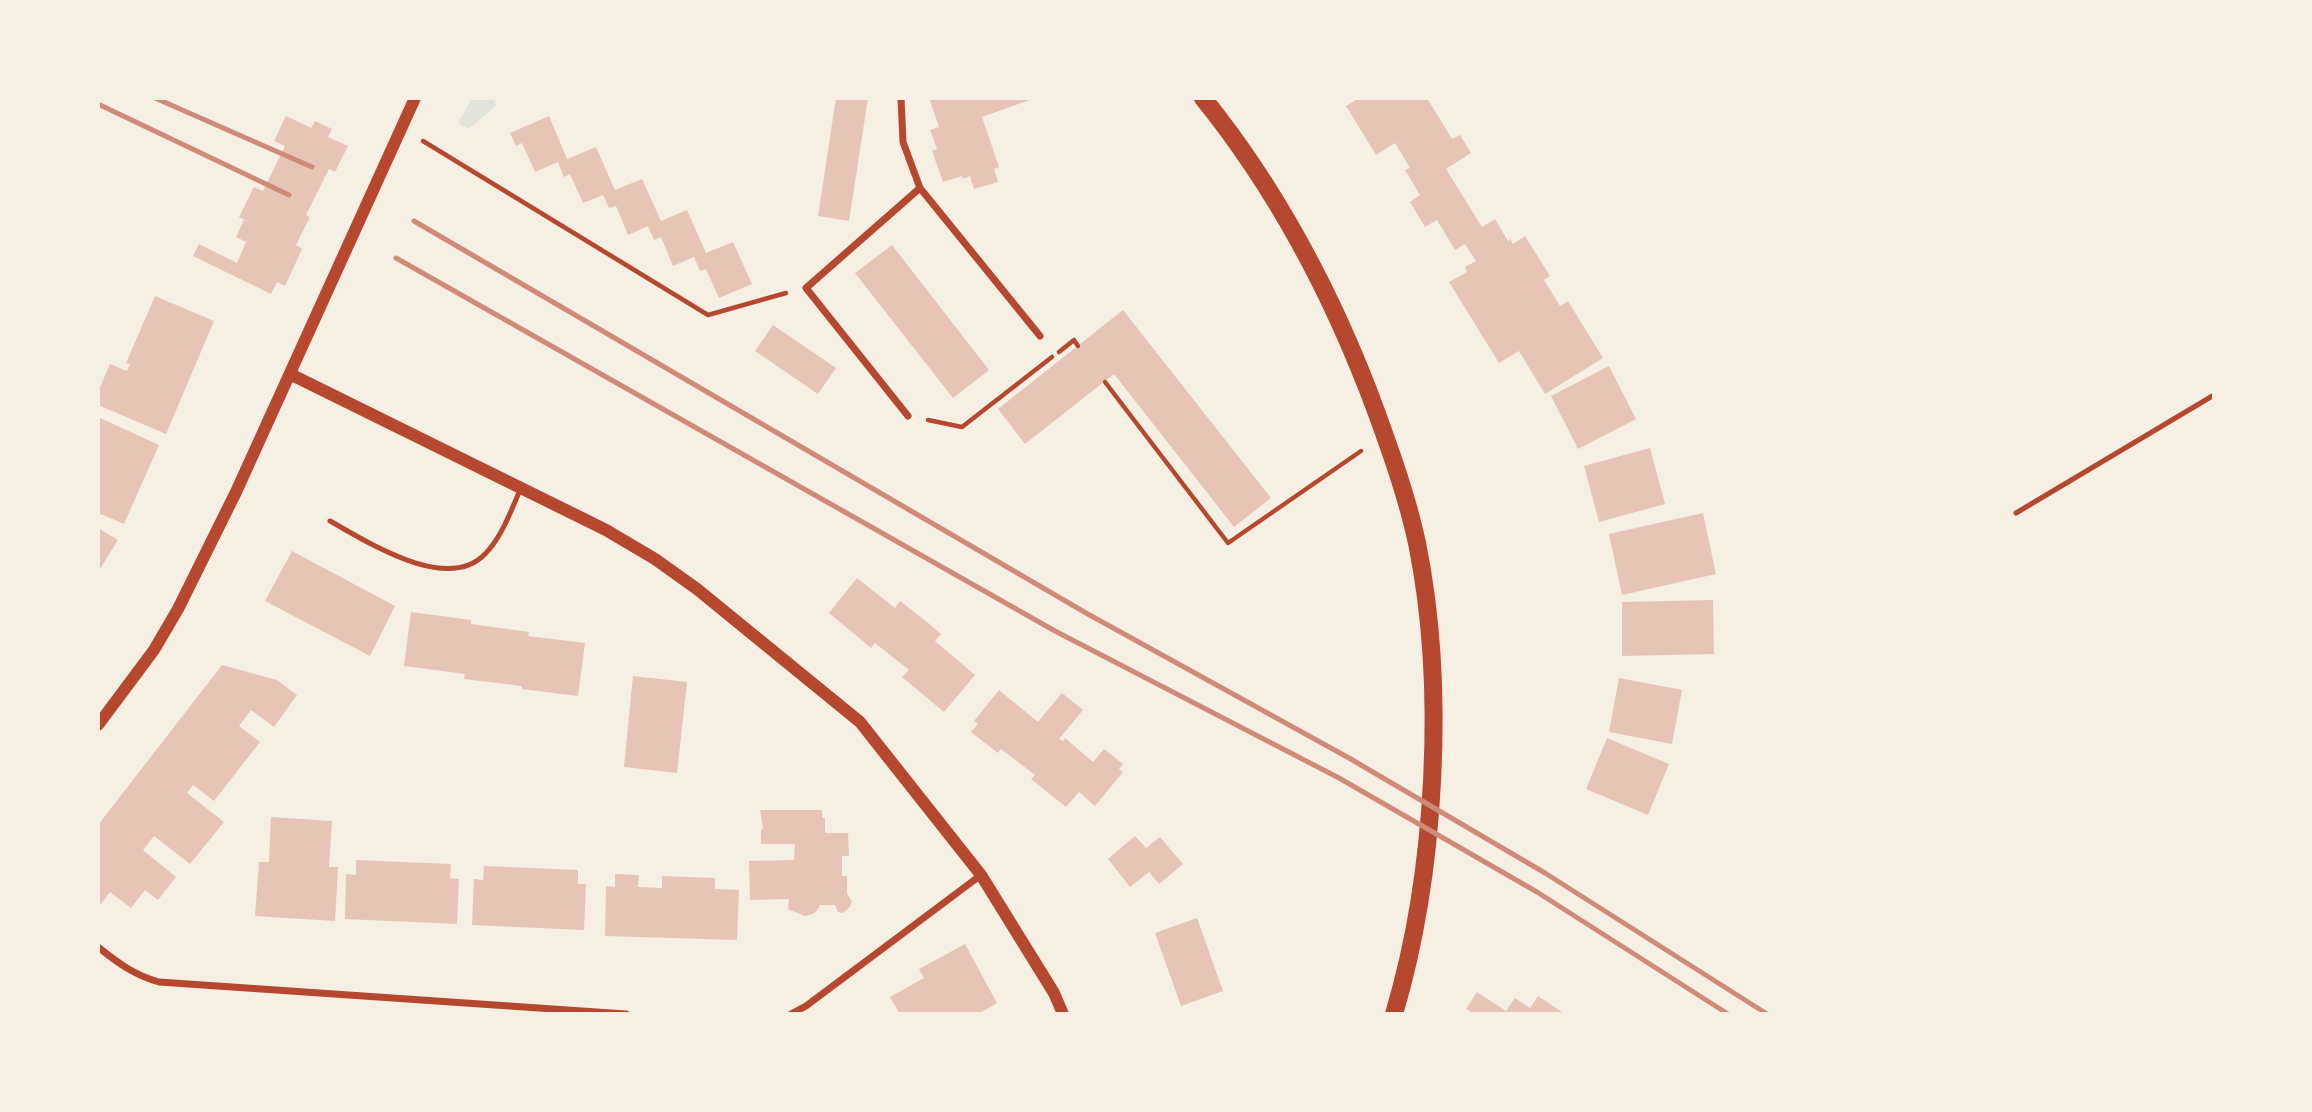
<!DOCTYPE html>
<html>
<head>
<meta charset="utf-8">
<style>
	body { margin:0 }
	#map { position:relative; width:2312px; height:1112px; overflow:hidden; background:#f6efe4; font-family:Rubik,sans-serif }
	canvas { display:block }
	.frame { position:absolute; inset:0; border:100px solid #f6efe4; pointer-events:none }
</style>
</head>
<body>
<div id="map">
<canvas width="2312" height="1112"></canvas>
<div class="frame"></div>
</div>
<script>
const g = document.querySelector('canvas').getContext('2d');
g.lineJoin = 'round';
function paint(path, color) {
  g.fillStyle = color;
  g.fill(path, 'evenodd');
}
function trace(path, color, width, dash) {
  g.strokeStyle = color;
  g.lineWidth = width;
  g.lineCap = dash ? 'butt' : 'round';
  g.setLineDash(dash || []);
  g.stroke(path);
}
const green = new Path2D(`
	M472,98H494L496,106L469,129L458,123Z`);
const building = new Path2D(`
	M836,98H868L849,221L818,216Z
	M929,98H1035L982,117L999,167L994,169L998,182L974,189L970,176L963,179L962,176L943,182L932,151L937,149L930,130L939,127Z
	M1359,98H1427L1452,139L1460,135L1471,153L1446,169L1482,227L1495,219L1508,241L1510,239L1513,244L1525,236L1550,276L1544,280L1560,306L1568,301L1603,358L1545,394L1519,351L1499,363L1449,282L1467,272L1465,267L1476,261L1465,244L1455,250L1437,220L1425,227L1410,202L1420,195L1405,170L1410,168L1395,143L1376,155L1346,106Z
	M286,116L311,128L315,121L332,129L328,137L348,146L335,172L329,169L306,215L310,217L296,245L302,249L285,286L277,282L271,294L193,256L199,244L237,263L246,242L236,237L244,220L253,224L239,217L254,187L263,191L285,146L274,141Z
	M549,116L567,159L596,147L615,190L642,179L661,221L687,210L706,253L733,242L752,284L719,298L706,269L700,271L694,257L673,266L661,237L654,240L648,226L628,235L616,206L609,208L603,195L583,203L570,174L564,177L558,162L535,172L522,143L516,146L510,133Z
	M892,245L989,370L953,398L855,273Z
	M155,296L214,321L166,434L98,405V392L110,364L127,371L130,364L126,363Z
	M1123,310L1271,498L1234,527L1114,374L1025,444L998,409Z
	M773,325L836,368L818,394L755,351Z
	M1609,366L1636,419L1578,449L1551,396Z
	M98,417L159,445L124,524L98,513Z
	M1650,448L1665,504L1599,522L1584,466Z
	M1703,513L1716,574L1622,595L1609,534Z
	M98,528L118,540L98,572Z
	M292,551L395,606L370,656L265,601Z
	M857,578L895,608L900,601L927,622L941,634L935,641L975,675L944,712L902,677L909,670L875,643L871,648L829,613Z
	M1713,600L1714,654L1622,656V602Z
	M411,612L471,620V624L529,632L528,636L585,643L578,696L522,689V686L464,679L465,674L404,666Z
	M222,665L277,680L297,695L274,727L251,710L239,726L260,742L214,801L193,785L187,793L224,822L190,864L154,836L143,850L176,877L158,900L145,890L131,908L110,892L101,904L98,901V825Z
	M633,676L687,682L677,773L624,767Z
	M1619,678L1682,690L1672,744L1609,732Z
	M999,690L1038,722L1062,693L1083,710L1059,739L1063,741L1065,738L1093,762L1104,749L1123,764L1119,769L1123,772L1095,806L1079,792L1066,807L1031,779L1035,775L1001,749L998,753L971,732L978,724L974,721Z
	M1607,738L1669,764L1648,815L1586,789Z
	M760,810H822V818H825V833H848L849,856H842V876H847V894L852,901L850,907L843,913L838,912L835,905H819V908L813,914L805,916L788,909L789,899L750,900L749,861L794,860L795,844H761V829H763Z
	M271,817L332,821L329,867H338L335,921L255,916L259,862H269Z
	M1135,836L1146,848L1160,837L1183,864L1159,884L1149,872L1130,887L1108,859Z
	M356,860L451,864L450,878L459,879L457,924L345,919L346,874L356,875Z
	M484,866L578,870V884H586L584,930L472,925L474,879L483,880Z
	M615,874L639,875L638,887L662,888V876L715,878V889L739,890L737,940L605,936L606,886L615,887Z
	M1197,918L1223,991L1181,1006L1155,933Z
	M965,944L997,1003L978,1014H900L890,997L924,978L919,969Z
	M1477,992L1506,1011L1515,998L1530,1008L1538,996L1565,1014H1474L1466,1009Z`);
const path = new Path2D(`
	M423,141L708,315L786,293
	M1059,352L1074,340L1078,346
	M1105,382L1228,543L1361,451
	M928,420L962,427L1052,357`);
const service = new Path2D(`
	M2016,513L2214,395
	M330,521C366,541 447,594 485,554C502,537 511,510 521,488`);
const minor = new Path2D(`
	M901,98L903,142L920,188L1040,336
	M908,416L806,288L920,188
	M98,947C118,963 134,975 159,982L626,1014
	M791,1014L806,1006L981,875`);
const tertiary = new Path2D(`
	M290,374L606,530L655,559L697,589L860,722L981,875L1054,993L1063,1014
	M98,725L154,650L178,609L236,492L415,98`);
const primary = new Path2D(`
	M1203,98C1278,191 1335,300 1376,411C1392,455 1407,497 1417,543C1446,686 1436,873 1394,1014`);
const rail = new Path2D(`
	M155,98L312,167
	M98,104L289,195
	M414,221L1086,613L1349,758L1545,873L1767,1014
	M396,258L1055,631L1339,778L1537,892L1728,1014`);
paint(green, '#e2e4dc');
paint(building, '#e6c5b7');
trace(path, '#b5482f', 4.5);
trace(service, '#b5482f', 5);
trace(minor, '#b5482f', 7);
trace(tertiary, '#b5482f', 12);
trace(primary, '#b5482f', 18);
trace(rail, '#cf8b77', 5);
</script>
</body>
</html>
